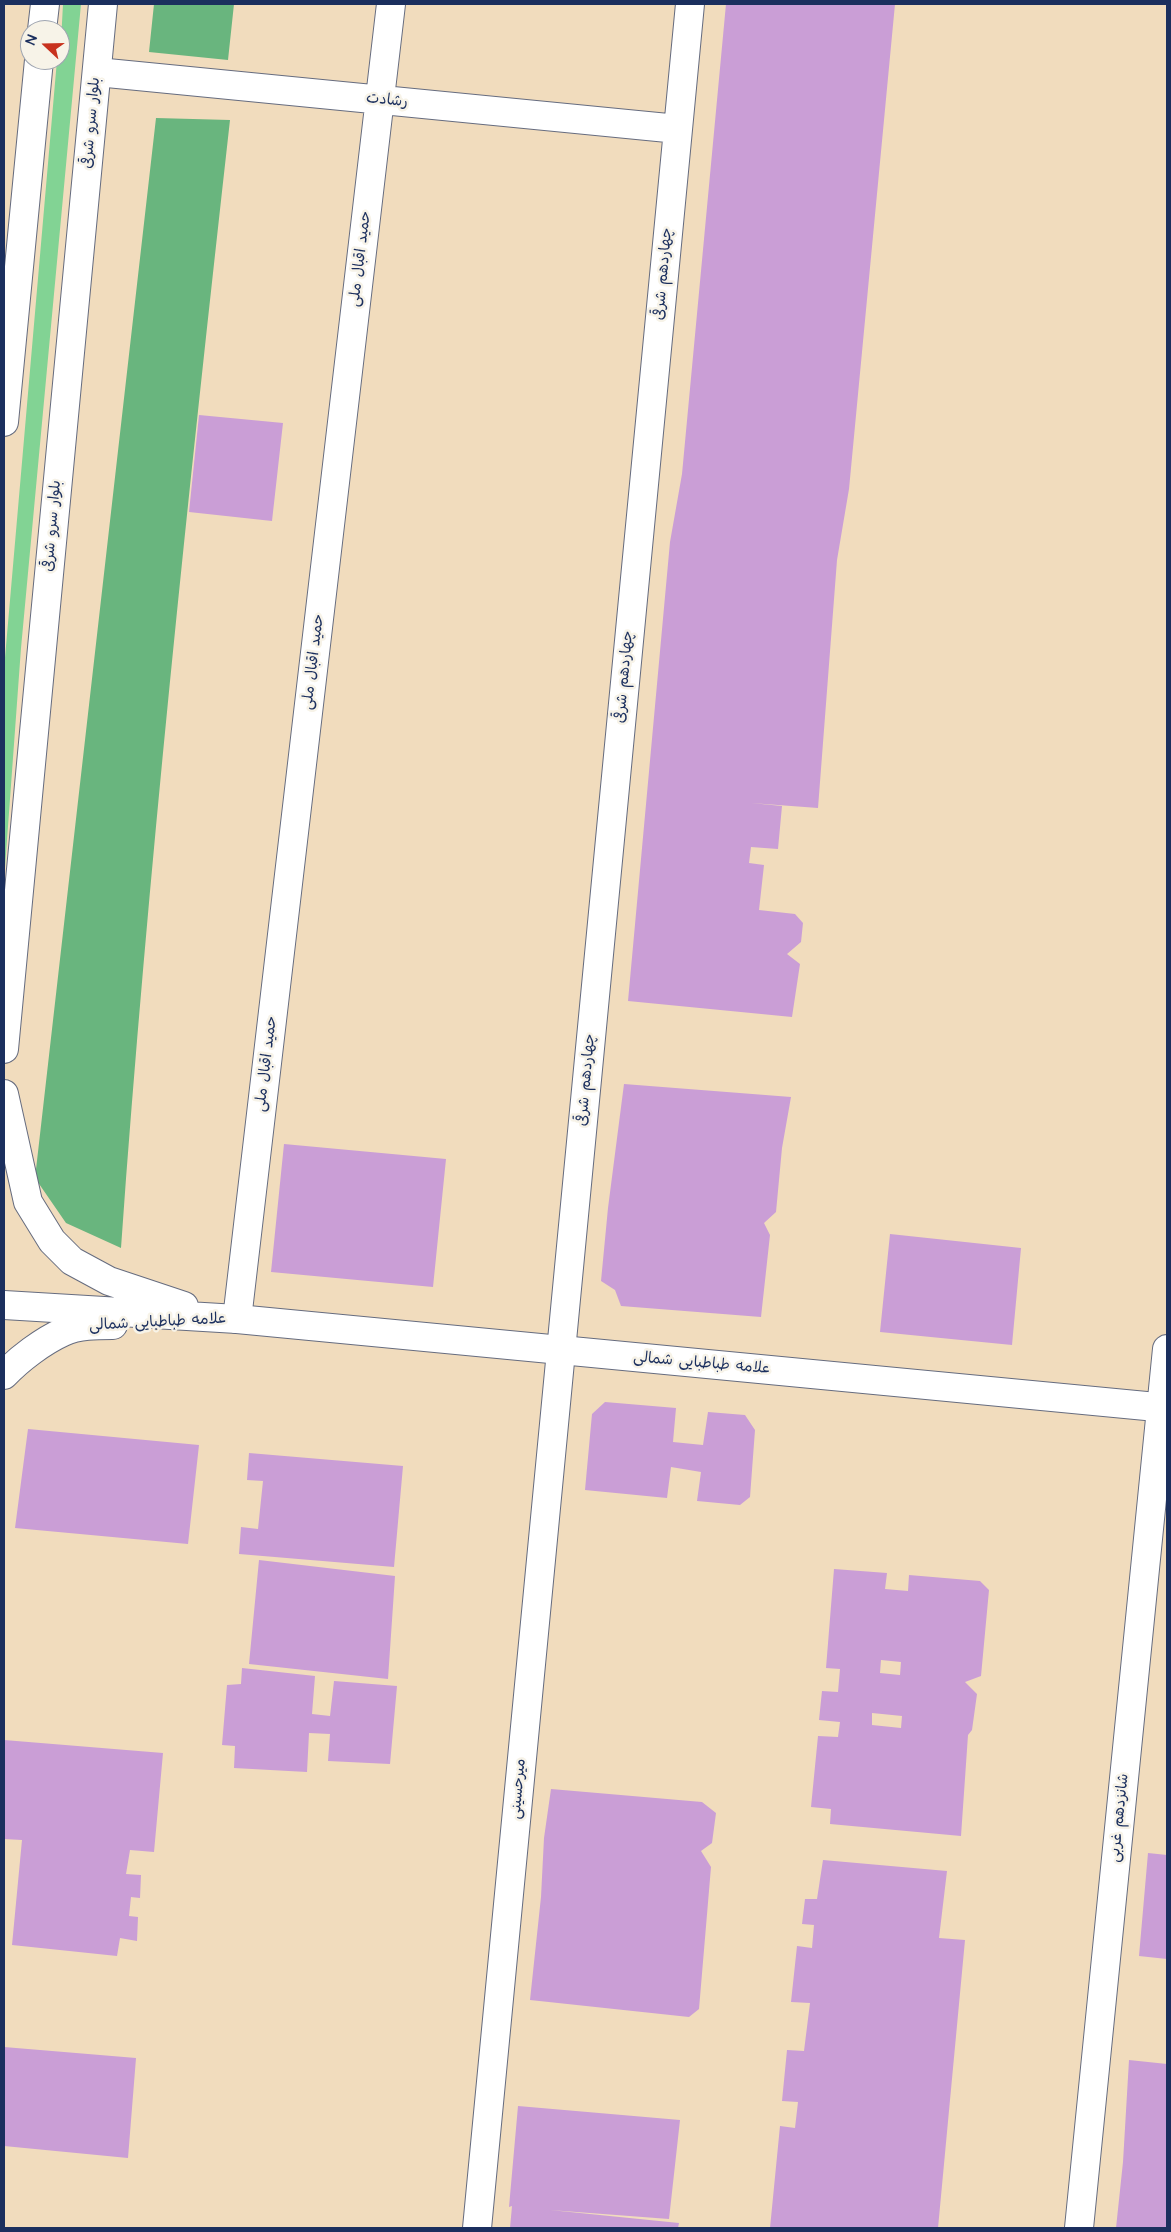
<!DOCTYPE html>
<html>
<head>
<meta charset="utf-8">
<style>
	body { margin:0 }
	#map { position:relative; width:1171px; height:2232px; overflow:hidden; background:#f1dcbd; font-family:"Architects Daughter",sans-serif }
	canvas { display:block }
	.frame { position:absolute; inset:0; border:5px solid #1b2f5e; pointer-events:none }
	.north { position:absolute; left:20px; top:20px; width:50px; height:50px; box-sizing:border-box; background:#f7f3e8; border:1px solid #9fa5b1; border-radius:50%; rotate:291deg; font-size:14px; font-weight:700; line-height:20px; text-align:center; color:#1b2f5e }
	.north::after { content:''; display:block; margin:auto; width:18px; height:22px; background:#c8321e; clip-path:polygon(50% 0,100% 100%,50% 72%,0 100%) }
</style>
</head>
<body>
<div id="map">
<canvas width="1171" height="2232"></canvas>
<div class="frame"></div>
<div class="north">N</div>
</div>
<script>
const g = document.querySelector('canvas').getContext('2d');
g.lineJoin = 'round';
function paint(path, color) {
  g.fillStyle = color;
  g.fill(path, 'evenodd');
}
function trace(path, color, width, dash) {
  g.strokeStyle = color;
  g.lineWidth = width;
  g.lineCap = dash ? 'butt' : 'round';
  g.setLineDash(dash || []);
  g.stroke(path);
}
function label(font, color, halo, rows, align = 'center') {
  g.font = font + ' "Architects Daughter","Playpen Sans Arabic",sans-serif';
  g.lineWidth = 5;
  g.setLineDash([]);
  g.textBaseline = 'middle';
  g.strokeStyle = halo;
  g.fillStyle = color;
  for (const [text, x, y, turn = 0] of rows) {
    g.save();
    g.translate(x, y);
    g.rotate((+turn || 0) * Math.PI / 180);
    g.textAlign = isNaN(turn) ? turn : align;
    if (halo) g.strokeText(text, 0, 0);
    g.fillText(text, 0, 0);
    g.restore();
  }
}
const green = new Path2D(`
	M63,4H81L21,648L4,881V669L57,60H60Z`);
const forest = new Path2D(`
	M154,4H234L228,60L149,52Z
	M156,118L230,120C188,495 148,871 121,1248L66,1223L35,1178Z`);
const building = new Path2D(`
	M726,4H895L849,489L837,560L818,808L751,803L782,806L778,849L751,847L749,863L764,865L759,910L795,914L803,923L801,942L787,954L800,964L792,1017L628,1001L670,542L682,474Z
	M199,415L283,423L272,521L189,512Z
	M624,1084L791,1097L782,1148L776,1212L764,1223L770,1235L761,1317L621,1306L615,1290L601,1281L608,1208Z
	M284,1144L446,1159L433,1287L271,1272Z
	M890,1234L1021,1248L1012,1345L880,1332Z
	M605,1402L676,1408L673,1442L703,1445L708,1412L745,1415L755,1430L750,1497L740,1505L697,1501L701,1472L671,1467L667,1498L585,1490L592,1414Z
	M28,1429L199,1445L188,1544L15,1528Z
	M249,1453L403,1466L394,1567L239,1554L241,1527L258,1529L263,1481L247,1480Z
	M259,1560L395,1576L388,1679L249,1664Z
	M834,1569L887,1573L885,1589L908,1591L909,1575L980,1581L989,1590L981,1676L965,1682L977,1694L972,1730L968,1735L961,1836L830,1824L831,1809L811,1807L818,1736L838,1737L840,1722L819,1720L822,1691L838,1692L840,1669L826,1668ZM881,1660L901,1662L900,1675L880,1673ZM872,1713L902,1716L901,1728L872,1725Z
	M242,1668L315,1676L312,1714L330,1716L334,1681L397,1686L390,1764L328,1761L330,1734L309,1733L307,1772L234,1768L235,1746L222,1745L227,1685L241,1684Z
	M4,1740L163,1753L154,1852L130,1850L126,1874L141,1875L140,1898L131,1897L129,1916L138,1917L137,1941L120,1938L117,1956L12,1945L22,1840L4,1839Z
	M551,1789L702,1802L716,1813L712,1843L701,1851L711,1867L699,2009L689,2017L530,2000L541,1897L544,1838Z
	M1148,1853L1167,1855V1959L1139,1956Z
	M823,1860L947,1871L939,1938L965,1940L938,2228H770L780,2126L795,2128L798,2102L782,2101L787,2050L804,2051L810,2003L791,2002L797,1946L812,1948L814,1925L802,1924L805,1899H817Z
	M4,2047L136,2058L128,2158L4,2146Z
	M1129,2060L1167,2064V2228H1116L1123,2162Z
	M518,2106L680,2120L669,2219L550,2210L679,2223L678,2228H510L512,2206L509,2207Z`);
const street = new Path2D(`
	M97,72L678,129
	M237,1319L391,4
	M477,2228L690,4
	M1079,2228L1167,1349`);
const secondary = new Path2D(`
	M42,30L45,4
	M4,422L39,60
	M4,1049L103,4
	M4,1094L28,1202L52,1241L72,1261L109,1281L184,1306
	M4,1305L237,1319L1167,1408
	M4,1375C19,1359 43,1341 63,1332C78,1325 97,1325 113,1325`);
const streetNames = [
	["رشادت",387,101,6],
	["بلوار سرو شرقی",92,123,-85],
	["حمید اقبال ملی",361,259,-83],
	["چهاردهم شرقی",664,274,-85],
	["بلوار سرو شرقی",53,526,-85],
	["حمید اقبال ملی",314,662,-83],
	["چهاردهم شرقی",625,677,-85],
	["حمید اقبال ملی",267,1064,-83],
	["چهاردهم شرقی",587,1080,-85],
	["علامه طباطبایی شمالی",158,1323,-3],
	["علامه طباطبایی شمالی",702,1364,5],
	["میرحسینی",519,1789,-85],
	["شانزدهم غربی",1120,1818,-84]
];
paint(green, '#82d394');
paint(forest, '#69b57e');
paint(building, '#ca9ed6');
trace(street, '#666c7f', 30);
trace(secondary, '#666c7f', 30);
trace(street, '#fff', 28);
trace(secondary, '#fff', 28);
label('15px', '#1b2f5e', '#f7f3e8', streetNames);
</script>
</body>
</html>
